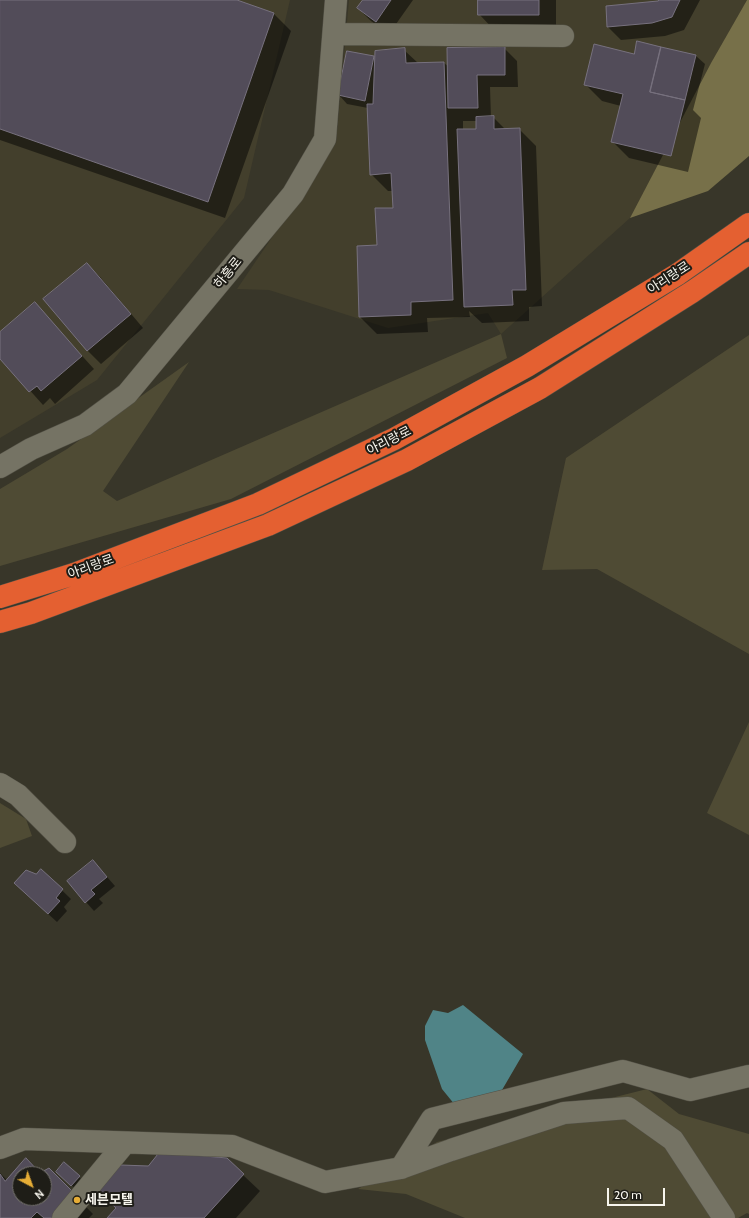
<!DOCTYPE html>
<html>
<head>
<meta charset="utf-8">
<style>
	body { margin:0 }
	#map { position:relative; width:749px; height:1218px; overflow:hidden; background:#383629; font-family:Cabin,sans-serif }
	canvas { display:block }
	.north { position:absolute; left:12px; top:1166px; width:40px; height:40px; box-sizing:border-box; background:#1e1d17; border:1px solid #75736d; border-radius:50%; rotate:139deg; font-size:11px; font-weight:700; line-height:16px; text-align:center; color:#f7f5ed }
	.north::after { content:''; display:block; margin:auto; width:14px; height:18px; background:#e6ad36; clip-path:polygon(50% 0,100% 100%,50% 72%,0 100%) }
	.scale { position:absolute; left:607px; top:1188px; width:58px; height:18px; box-sizing:border-box; border:2px solid #f7f5ed; border-top:0; padding-left:5px; font-size:12px; line-height:14px; white-space:nowrap; color:#f7f5ed; -webkit-text-stroke:3px #1e1d17; paint-order:stroke }
</style>
</head>
<body>
<div id="map">
<canvas width="749" height="1218"></canvas>
<div class="north">N</div>
<div class="scale">20 m</div>
</div>
<script>
const g = document.querySelector('canvas').getContext('2d');
g.lineJoin = 'round';
function paint(path, color) {
  g.fillStyle = color;
  g.fill(path, 'evenodd');
}
function trace(path, color, width, dash) {
  g.strokeStyle = color;
  g.lineWidth = width;
  g.lineCap = dash ? 'butt' : 'round';
  g.setLineDash(dash || []);
  g.stroke(path);
}
function label(font, color, halo, rows, align = 'center') {
  g.font = font + ' Cabin,"Noto Sans KR",sans-serif';
  g.lineWidth = 4;
  g.setLineDash([]);
  g.textBaseline = 'middle';
  g.strokeStyle = halo;
  g.fillStyle = color;
  for (const [text, x, y, turn = 0] of rows) {
    g.save();
    g.translate(x, y);
    g.rotate((+turn || 0) * Math.PI / 180);
    g.textAlign = isNaN(turn) ? turn : align;
    if (halo) g.strokeText(text, 0, 0);
    g.fillText(text, 0, 0);
    g.restore();
  }
}
const built = new Path2D(`
	M0,0H290L244,198L97,380L0,438Z
	M349,0H747L711,63L630,218L501,334L488,313L388,328L269,290L237,289L336,143Z`);
const green = new Path2D(`
	M501,334L507,358L231,499L0,566V489L67,449L189,362L103,491L117,501Z
	M749,335V654L597,569L542,570L566,458Z
	M749,722V835L707,813Z
	M0,803L26,819L32,836L0,848Z
	M647,1089L679,1114L749,1134V1214L747,1213L738,1218H465L406,1194L358,1189L437,1142Z`);
const forest = new Path2D(`
	M747,0H749V156L708,191L630,218L711,63Z`);
const water = new Path2D(`
	M463,1005L523,1054L502,1090L455,1105L442,1089L425,1040V1026L433,1010L448,1013Z`);
const shadow = new Path2D(`
	M0,0H234L274,14L291,31L225,218L0,140Z
	M364,0H413L389,34L371,21L358,8Z
	M479,0H556V31H495L479,14Z
	M660,0H700L684,30L665,36L621,40L608,27L659,2Z
	M504,48L517,61L518,87H490L491,118L493,117L505,129H519L536,146L542,306L529,307V321L482,323L469,311L470,317L427,318L428,332L377,334L360,317L378,246L394,209L393,191H388L371,174L368,108L347,104L339,95L373,57L375,59L404,50L418,63H444L449,67ZM463,121H477V129L463,130Z
	M660,48L696,56L705,64L693,110L701,118L688,172L629,158L612,141L621,106L602,101L585,84L634,55Z
	M87,264L100,277L143,328L101,364L88,351L45,299Z
	M34,303L94,369L55,404L50,398L43,405L0,357V334Z
	M93,861L115,886L99,899L103,903L94,911L86,902Z
	M41,870L71,899L64,907L67,911L57,922L24,892Z
	M27,1159L41,1174L49,1169L93,1214L89,1218H0V1173L7,1180ZM20,1174H44V1198H20Z
	M243,1175L260,1191L236,1218H109Z
	M61,1176L79,1177L83,1181L76,1189Z`);
const building = new Path2D(`
	M0,0H237L274,13L208,202L0,129Z
	M363,0H391L376,22L357,8Z
	M478,0H539V15H478Z
	M659,0H680L672,17L652,23L607,27L606,6L658,1Z
	M637,41L661,47L650,92L685,100L671,156L611,142L623,94L584,85L594,44L634,54Z
	M505,47V75H477L478,108H448L447,48Z
	M661,47L696,55L685,100L650,92Z
	M405,48L406,63L444,62L453,300L411,302V315L359,317L357,246L377,245L375,208H393L391,173L370,175L367,104H373L375,51Z
	M347,51L374,56L365,101L338,95Z
	M494,116V129L520,128L526,290H512L513,305L464,307L457,129H476V117Z
	M87,263L131,314L87,351L43,299Z
	M35,302L82,356L41,391L37,386L29,392L0,359V332Z
	M93,860L107,877L91,890L95,894L85,903L67,881Z
	M41,869L63,889L56,898L60,901L48,914L14,883L26,870L36,874Z
	M160,1152L227,1158L244,1174L204,1218H107L116,1208L97,1190L121,1165L148,1166Z
	M26,1158L40,1173L49,1168L77,1196L57,1218H44L37,1212L31,1218H0V1174L5,1181ZM20,1174H44V1198H20Z
	M64,1162L80,1176L71,1186L56,1172Z`);
const minor = new Path2D(`
	M334,34L563,36
	M0,467L31,449L85,425L127,394L293,194L325,139L336,0
	M0,784L18,795L65,842
	M0,1148L24,1139L232,1146L325,1182L401,1168L451,1150L564,1113L628,1108L673,1140L724,1218
	M401,1168L432,1119L623,1071L690,1090L749,1076
	M63,1218L125,1143`);
const highway = new Path2D(`
	M0,597L74,574L258,504L394,439L527,366L678,274L749,224
	M0,622L31,613L268,525L407,460L540,388L692,292L749,253`);
const markers = [
	[77,1200,4,"#e6ad36"]
];
const streetNames = [
	["하흥로",228,273,-51],
	["아리랑로",669,278,-33],
	["아리랑로",389,441,-27],
	["아리랑로",91,567,-20]
];
const poiNames = [
	["세븐모텔",85,1200]
];
paint(built, '#433f2c');
paint(green, '#4f4b34');
paint(forest, '#777049');
paint(water, '#508487');
paint(shadow, '#0007');
paint(building, '#524c59');
trace(building, '#77717e', 1);
trace(minor, '#535146', 23);
trace(highway, '#535146', 23);
trace(minor, '#757364', 22);
trace(highway, '#e46031', 22);
for (const [x, y, r, color] of markers) {
  const dot = new Path2D();
  dot.arc(x, y, r, 0, 2 * Math.PI);
  g.fillStyle = color;
  g.fill(dot);
  trace(dot, '#1e1d17', 1.5);
}
label('13px', '#f7f5ed', '#1e1d17', streetNames);
label('bold 13px', '#f7f5ed', '#1e1d17', poiNames, 'left');
</script>
</body>
</html>
